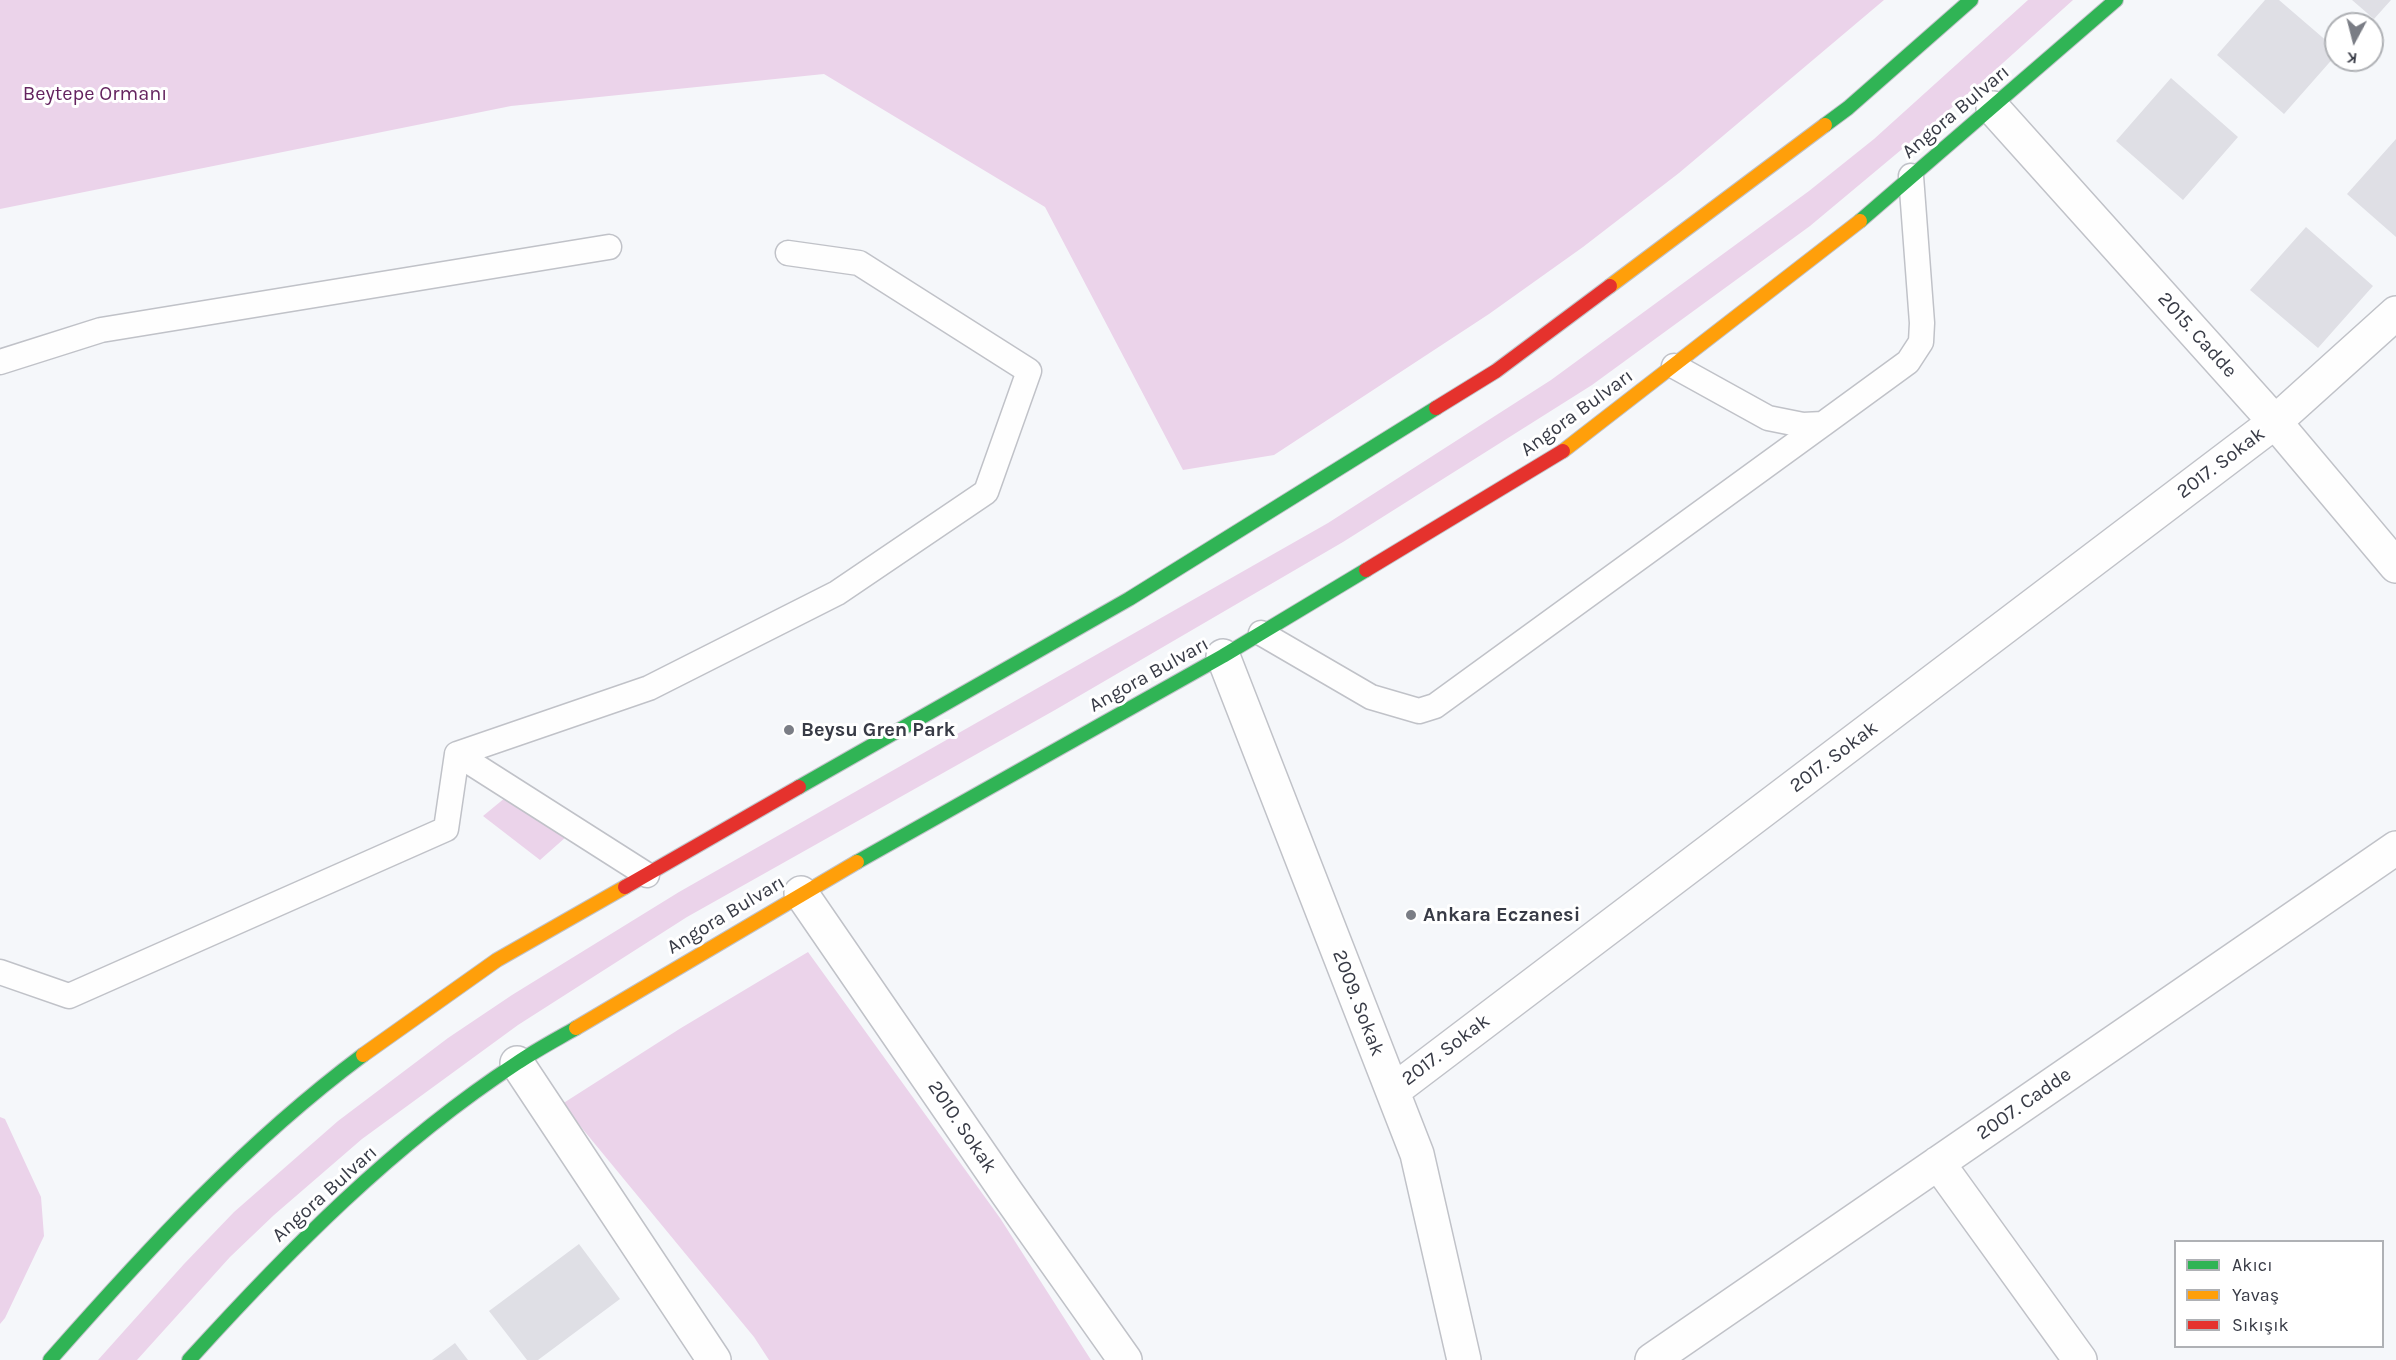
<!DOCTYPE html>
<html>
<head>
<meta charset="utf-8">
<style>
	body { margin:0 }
	#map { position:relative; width:2396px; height:1360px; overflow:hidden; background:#f5f7fa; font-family:Karla,sans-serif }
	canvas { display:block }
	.legend { position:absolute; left:2174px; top:1240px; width:210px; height:108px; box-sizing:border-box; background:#fff; border:2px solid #afb1b5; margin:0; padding:8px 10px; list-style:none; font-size:18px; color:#383b46 }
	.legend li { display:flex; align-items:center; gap:12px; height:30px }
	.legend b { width:30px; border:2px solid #afb1b5 }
	.north { position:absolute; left:2324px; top:12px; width:60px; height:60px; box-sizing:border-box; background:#fff; border:2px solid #afb1b5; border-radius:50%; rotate:187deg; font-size:16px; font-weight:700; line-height:24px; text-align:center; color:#383b46 }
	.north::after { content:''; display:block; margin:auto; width:21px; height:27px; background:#7a7d85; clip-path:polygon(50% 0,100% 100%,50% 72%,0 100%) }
</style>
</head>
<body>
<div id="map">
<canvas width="2396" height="1360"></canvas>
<ul class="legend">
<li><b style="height:8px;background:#30b455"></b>Akıcı</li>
<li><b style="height:8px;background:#ff9f0a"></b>Yavaş</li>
<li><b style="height:8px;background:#e5322d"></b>Sıkışık</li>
</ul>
<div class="north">K</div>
</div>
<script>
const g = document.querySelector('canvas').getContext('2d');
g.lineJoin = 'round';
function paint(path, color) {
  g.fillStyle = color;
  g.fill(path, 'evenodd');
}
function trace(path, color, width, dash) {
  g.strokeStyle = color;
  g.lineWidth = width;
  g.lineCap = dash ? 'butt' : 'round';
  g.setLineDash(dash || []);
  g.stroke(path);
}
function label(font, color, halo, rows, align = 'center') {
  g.font = font + ' Karla,sans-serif';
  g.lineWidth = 6;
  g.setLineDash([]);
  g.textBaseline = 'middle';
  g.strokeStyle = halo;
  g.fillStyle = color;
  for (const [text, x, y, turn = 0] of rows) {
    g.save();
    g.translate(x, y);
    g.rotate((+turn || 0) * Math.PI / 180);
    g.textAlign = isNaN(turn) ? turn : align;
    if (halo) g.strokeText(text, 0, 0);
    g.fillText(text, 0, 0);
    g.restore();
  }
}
const green = new Path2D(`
	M0,0H1884L1679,173L1583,247L1489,314L1274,455L1183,470L1045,207L824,74L511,106L0,209Z
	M2028,0H2073L1974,89L1810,226L1592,385L1343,542L1055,710L687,917L518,1025L362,1139L274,1215L230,1257L137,1360H98L184,1264L234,1212L338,1121L448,1038L512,995L679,892L1328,523L1551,380L1809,191L1874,139Z
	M517,788L575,829L540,860L483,816Z
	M808,952L1000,1218L1091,1360H769L754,1337L562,1104L681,1028Z
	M0,1117L5,1119L41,1197L44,1236L5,1318L0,1324Z`);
const building = new Path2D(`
	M2265,0H2279L2336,49V55L2284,114L2217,55Z
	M2352,0H2391L2374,19Z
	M2171,78L2238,137L2183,200L2116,141Z
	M2396,139V237L2347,194Z
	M2306,227L2373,286L2318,348L2250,290Z
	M579,1244L620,1299L538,1360H527L489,1311Z
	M455,1343L468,1360H432Z`);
const lane = new Path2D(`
	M0,362L101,330L609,247
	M1674,366L1768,418L1803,425L1823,424L1908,362L1921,342L1922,323L1911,176
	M1261,633L1371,697L1419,711L1435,706L1823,424
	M647,875L457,754L649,688L837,593L986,492L1029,371L859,263L788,253
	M0,972L69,996L446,829L457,754`);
const street = new Path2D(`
	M1993,108L2275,422L2396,566
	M1223,656L1417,1154L1464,1360
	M801,893L1007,1193L1125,1360
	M517,1063L714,1360
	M1393,1091L2275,422L2396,313
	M1938,1163L2080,1360
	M1652,1360L2396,848`);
const fast = new Path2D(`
	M1825,125L1848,108L1971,0
	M1860,221L2116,0
	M799,787L1129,599L1436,408
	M857,862L1223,656L1366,570
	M50,1360C147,1250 245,1143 363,1055
	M189,1360C288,1251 393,1144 517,1063C536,1050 557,1039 576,1028`);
const slow = new Path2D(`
	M1610,286L1825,125
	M1563,451L1860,221
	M576,1028L857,862
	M363,1055L497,960L625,887`);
const jam = new Path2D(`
	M1436,408L1496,371L1610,286
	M1366,570L1563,451
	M625,887L799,787`);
const markers = [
	[789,730,6,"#7a7d85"],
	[1411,915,6,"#7a7d85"]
];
const parkNames = [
	["Beytepe Ormanı",95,94]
];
const streetNames = [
	["Angora Bulvarı",1956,112,-40],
	["2015. Cadde",2197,335,48],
	["Angora Bulvarı",1577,413,-36],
	["2017. Sokak",2221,463,-37],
	["Angora Bulvarı",1149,675,-29],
	["2017. Sokak",1834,757,-37],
	["Angora Bulvarı",726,915,-31],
	["2009. Sokak",1358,1003,69],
	["2017. Sokak",1446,1050,-37],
	["2007. Cadde",2024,1104,-35],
	["2010. Sokak",962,1127,56],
	["Angora Bulvarı",325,1194,-42]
];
const poiNames = [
	["Beysu Gren Park",801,730],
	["Ankara Eczanesi",1423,915]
];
paint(green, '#ebd3ea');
paint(building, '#dfdfe5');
trace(lane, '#c0c2c8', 27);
trace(street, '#c0c2c8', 36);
trace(fast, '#c0c2c8', 16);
trace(slow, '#c0c2c8', 16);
trace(jam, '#c0c2c8', 16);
trace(lane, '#fefefe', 24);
trace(street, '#fefefe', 33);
trace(fast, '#30b455', 14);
trace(slow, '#ff9f0a', 14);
trace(jam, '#e5322d', 14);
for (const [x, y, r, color] of markers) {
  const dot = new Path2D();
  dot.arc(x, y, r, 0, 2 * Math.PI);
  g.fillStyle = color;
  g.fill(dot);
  trace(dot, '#fff', 2);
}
label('20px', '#64245f', '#fff', parkNames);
label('20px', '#383b46', '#fff', streetNames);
label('bold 20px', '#383b46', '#fff', poiNames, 'left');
</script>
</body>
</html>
